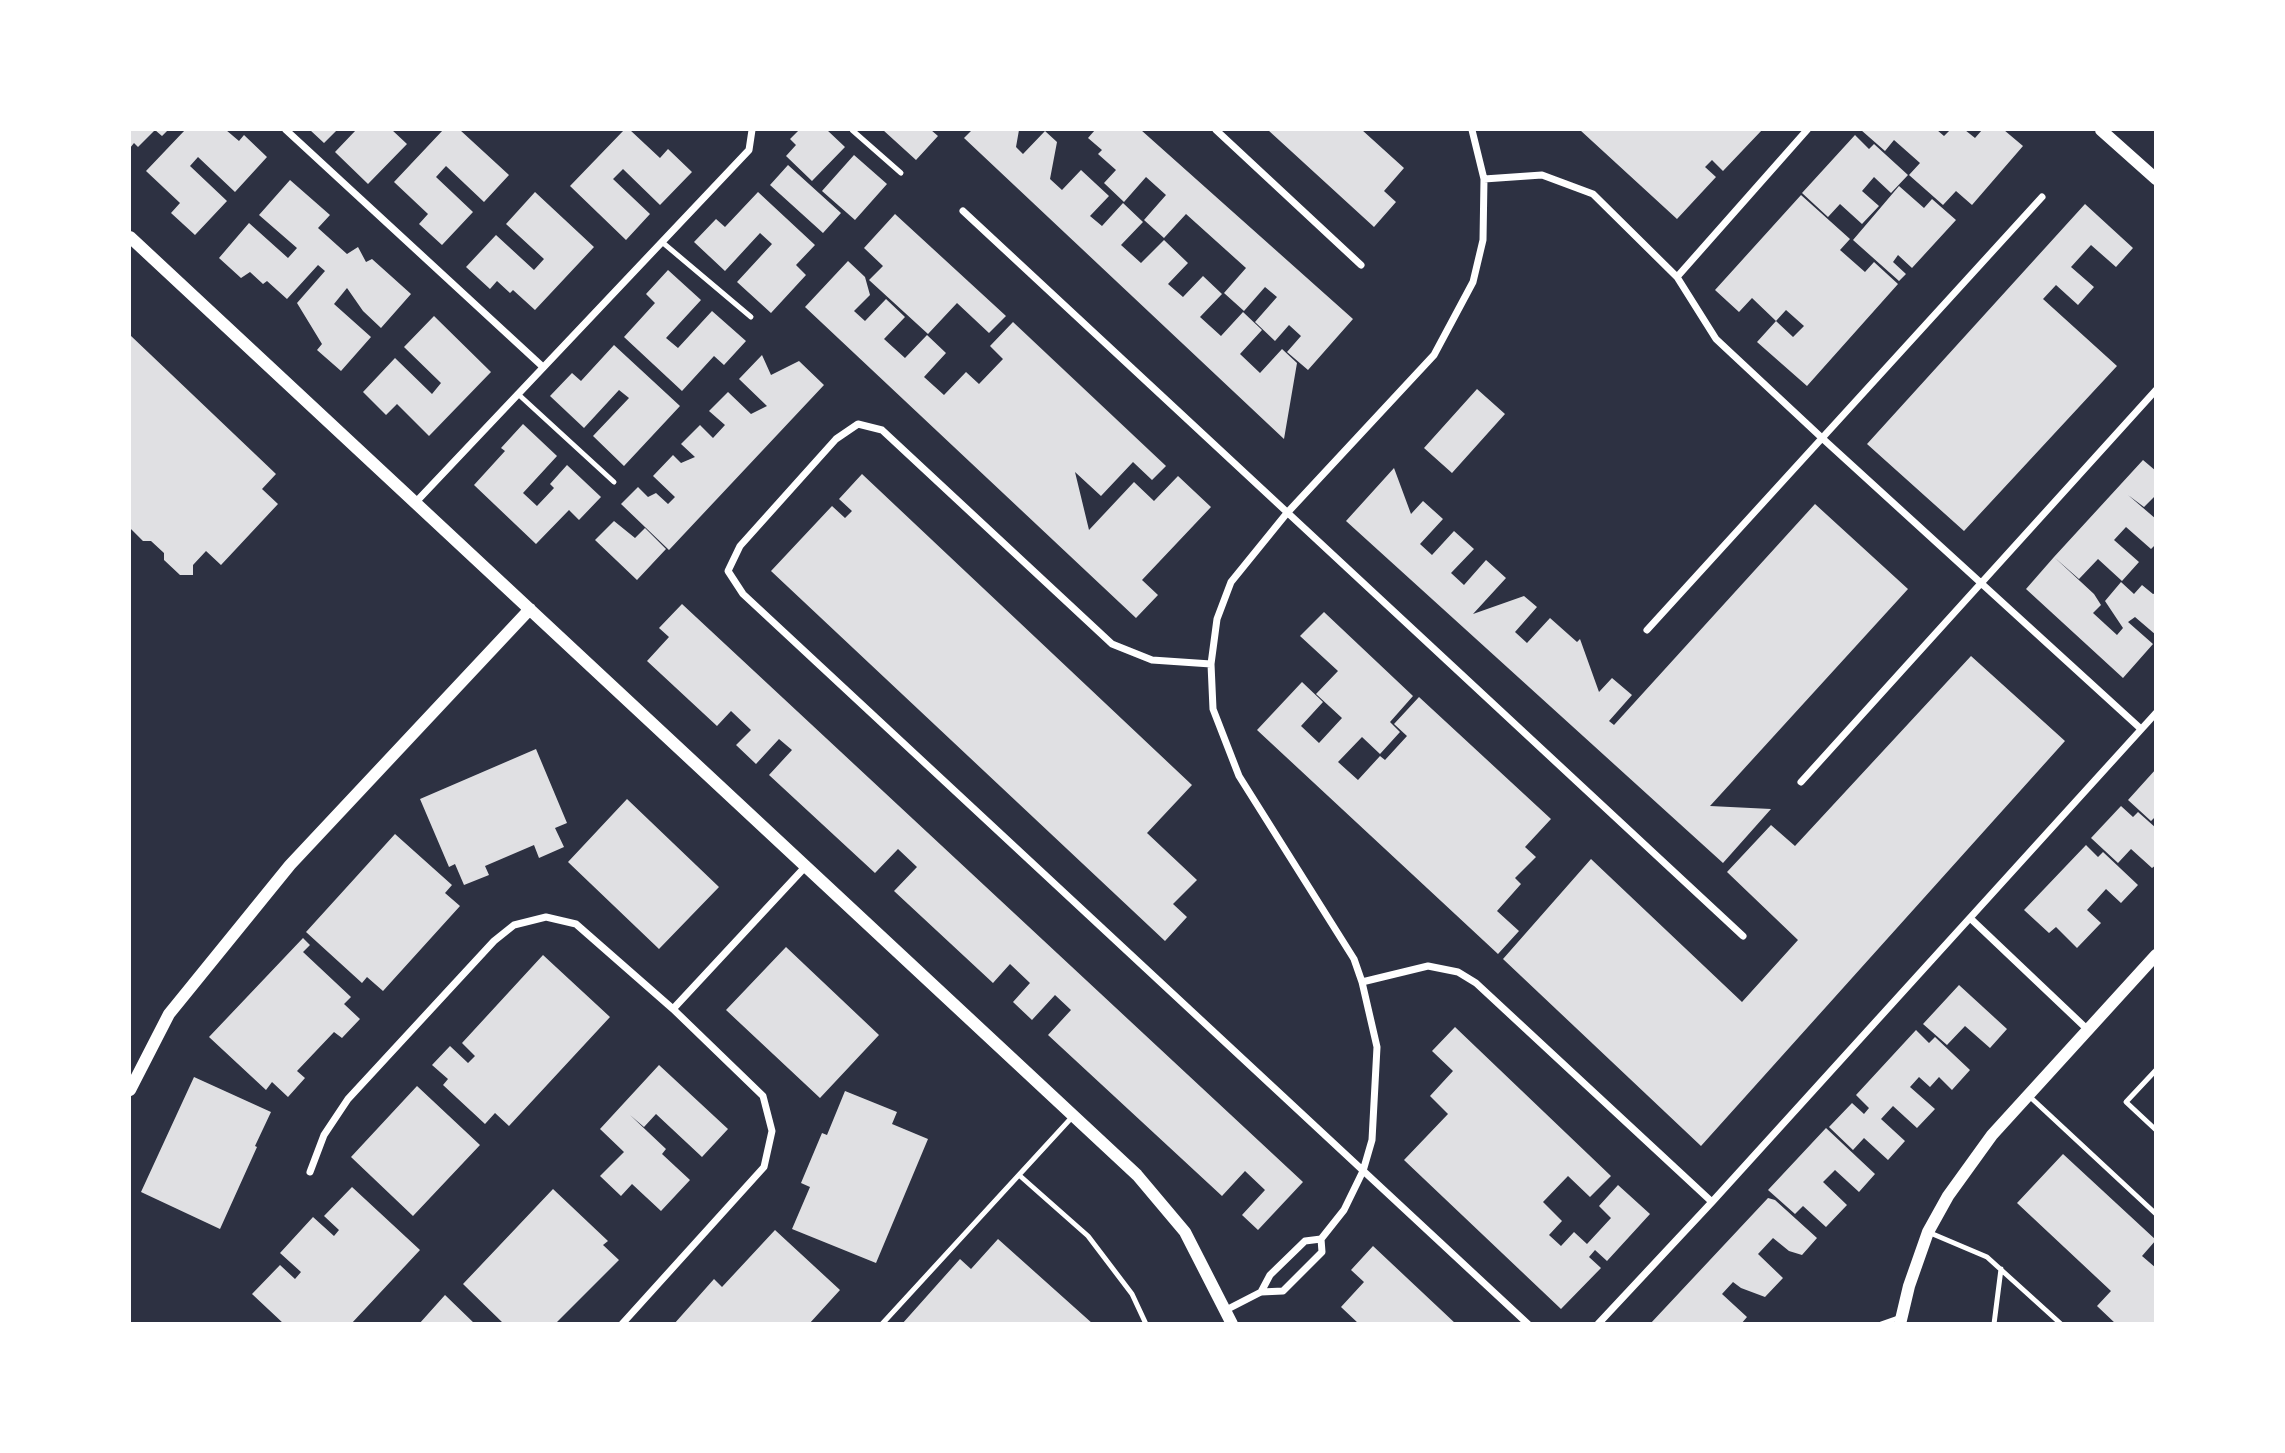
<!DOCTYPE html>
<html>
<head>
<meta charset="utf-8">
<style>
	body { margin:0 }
	#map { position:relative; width:2285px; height:1453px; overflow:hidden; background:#2d3142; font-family:"Source Sans 3",sans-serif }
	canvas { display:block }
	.frame { position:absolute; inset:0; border:131px solid #fff; pointer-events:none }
</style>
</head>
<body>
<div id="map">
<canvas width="2285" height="1453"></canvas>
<div class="frame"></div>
</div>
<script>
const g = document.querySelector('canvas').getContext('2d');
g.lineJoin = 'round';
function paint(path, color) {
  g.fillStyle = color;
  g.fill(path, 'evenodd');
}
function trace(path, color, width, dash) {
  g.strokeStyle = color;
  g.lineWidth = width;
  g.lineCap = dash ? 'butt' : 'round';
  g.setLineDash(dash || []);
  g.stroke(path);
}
const building = new Path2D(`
	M130,130H168L162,136L155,130L138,147L134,143L130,148Z
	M185,130H226L239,141L244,135L267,157L235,192L198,157L190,166L227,201L195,235L171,213L180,203L146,171Z
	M310,130H337L324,143Z
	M356,130H392L407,144L368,184L335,152Z
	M443,130H460L509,175L484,202L446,166L436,177L473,212L442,245L419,224L428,214L394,182Z
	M624,130H630L660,158L668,149L692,172L660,205L623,169L613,179L650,214L626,240L570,186Z
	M799,130H827L845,147L812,181L786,156L796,145L790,139Z
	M883,130H931L938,136L916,160Z
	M972,130H1019L1016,147L1023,154L1045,131L1057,142L1050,179L1062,190L1081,170L1109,196L1090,216L1102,226L1123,203L1143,222L1121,245L1141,263L1164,240L1188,263L1168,284L1183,297L1203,276L1222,294L1200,317L1221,336L1243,312L1262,330L1240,354L1260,373L1282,349L1297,363L1284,439L964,138Z
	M1095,130H1141L1353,319L1308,370L1287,352L1301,336L1289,325L1275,341L1255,322L1277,297L1265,287L1244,311L1224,293L1246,268L1186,214L1164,238L1144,220L1166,195L1146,177L1124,202L1104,183L1116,170L1098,154L1102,150L1088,138Z
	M1268,130H1362L1404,168L1384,191L1396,202L1374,227Z
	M1580,130H1762L1723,171L1712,160L1705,167L1716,177L1677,219Z
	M1861,130H1937L1944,136L1950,130H1965L1975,138L1982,130H2004L2023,146L1972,205L1956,191L1943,205L1909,175L1920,163L1894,140L1885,151Z
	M1855,135L1869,149L1874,144L1908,175L1891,193L1874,177L1862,191L1879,206L1862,224L1840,204L1828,217L1802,193Z
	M854,155L887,184L855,220L822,191Z
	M788,165L841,213L823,233L770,185Z
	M290,180L330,215L318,228L347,254L358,247L366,262L372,259L411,294L381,328L363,311L347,288L334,304L371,337L341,371L317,350L322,344L297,303L325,271L318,265L287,299L267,281L263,284L250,272L241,278L219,258L249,223L288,258L297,248L259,215Z
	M1899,186L1924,208L1932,199L1956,220L1912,268L1898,255L1893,262L1906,274L1899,281L1853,240Z
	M535,192L594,247L535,310L513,290L510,293L497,281L490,289L466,267L496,235L534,270L544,259L506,224Z
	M758,192L815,245L796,265L806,275L771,313L737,282L772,244L760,233L725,271L694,242L716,219L725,227Z
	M1801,195L1850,239L1840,250L1865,272L1874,262L1898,284L1807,386L1757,342L1776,321L1793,337L1804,326L1786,310L1776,321L1752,298L1739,312L1715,290Z
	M2085,204L2133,248L2116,267L2091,245L2071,267L2094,287L2078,305L2056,285L2043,299L2117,366L1964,531L1867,444Z
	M895,214L1006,316L989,333L957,303L928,334L869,280L883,266L864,248Z
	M848,261L865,277L870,295L854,311L865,321L886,299L905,317L884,339L905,358L927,335L946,353L924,377L944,395L966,372L979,384L1003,359L990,346L1013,322L1166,466L1152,480L1133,462L1101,496L1075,472L1089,530L1134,482L1154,501L1178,476L1211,507L1142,580L1158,595L1136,618L805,307Z
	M668,270L701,300L666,338L678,348L712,311L746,341L724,365L714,356L682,391L624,337L655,303L646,294Z
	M434,316L491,372L429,436L397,404L386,415L363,392L395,358L432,394L441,383L404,347Z
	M130,335L276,474L262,489L278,504L221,565L206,551L193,565V575H180L164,560V553L151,541H143L130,528Z
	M614,345L680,406L624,466L593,436L629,398L619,390L584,428L550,396L572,373L581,381Z
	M762,355L771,375L799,361L824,385L669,550L621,504L638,487L648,497L656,493L668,504L675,497L653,476L673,455L681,463L695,457L681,444L700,425L713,438L725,425L709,411L728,392L751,414L767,406L739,379Z
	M1477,389L1505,414L1452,473L1424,448Z
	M523,424L557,456L523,493L537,506L554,488L550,484L567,465L601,497L579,520L569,510L536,544L474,485L505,451L501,448Z
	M2143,460L2156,471V495L2144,507L2128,495L2156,519V544L2151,549L2126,527L2114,540L2139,562L2122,581L2098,559L2079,579L2054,557Z
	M1394,468L1411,514L1423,501L1443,519L1420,544L1432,555L1454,531L1474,549L1451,573L1464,585L1486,560L1506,578L1473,614L1524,596L1537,607L1515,632L1527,643L1550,618L1577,642L1580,639L1599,692L1612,678L1632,695L1609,721L1614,725L1815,504L1908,589L1710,806L1771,809L1723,863L1346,521Z
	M862,474L1192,785L1147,833L1197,880L1173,904L1187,917L1165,941L771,571L832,506L845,518L852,511L839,499Z
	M614,521L635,538L645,528L666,549L637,580L595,540Z
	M2054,557L2094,594L2101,605L2093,613L2117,635L2123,628L2105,601L2121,582L2134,594L2142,585L2153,594L2156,593V635L2135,617L2128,622L2153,644L2123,678L2026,589Z
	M682,604L1303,1182L1258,1230L1242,1215L1265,1190L1245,1171L1222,1196L1048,1035L1071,1010L1055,995L1032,1020L1013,1002L1030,983L1010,964L993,983L894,891L917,867L898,849L875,873L769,775L792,750L779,739L756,764L736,745L751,730L731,711L717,726L647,661L669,637L659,628Z
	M1324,612L1413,696L1390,722L1400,732L1380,754L1362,737L1338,762L1358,780L1380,756L1385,760L1407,736L1394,724L1419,697L1551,819L1525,847L1536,857L1515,878L1521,884L1497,911L1519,931L1498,954L1257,730L1302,682L1323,702L1301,726L1319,743L1342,718L1316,694L1338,671L1300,636Z
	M1971,656L2065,741L1701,1146L1503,959L1591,859L1742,1002L1798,940L1727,872L1771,825L1795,846Z
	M536,749L567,823L555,828L564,847L539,858L534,845L485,866L489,875L464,885L455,864L449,867L420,799Z
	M2156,769V816L2151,821L2128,800Z
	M627,799L719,887L659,949L568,862Z
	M2121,806L2133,817L2138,812L2156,828V865L2152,868L2131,849L2118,863L2091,838Z
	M395,834L452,885L445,893L460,906L383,991L367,977L362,983L306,932Z
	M2086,845L2098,857L2103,852L2138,885L2121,903L2106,889L2087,910L2101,923L2077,948L2056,927L2049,933L2024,910Z
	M303,938L310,945L303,952L351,997L344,1004L360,1019L342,1038L334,1032L297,1071L305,1078L288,1097L272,1082L266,1090L209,1037Z
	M786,947L879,1035L820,1098L726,1010Z
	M543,955L610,1017L509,1126L495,1113L485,1124L443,1085L448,1079L432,1065L450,1046L468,1063L475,1056L462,1043Z
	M1959,985L2007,1029L1990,1048L1965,1026L1947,1045L1923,1024Z
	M1455,1027L1611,1176L1590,1197L1568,1176L1543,1202L1562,1221L1549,1235L1561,1246L1574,1232L1587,1244L1611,1218L1599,1206L1618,1185L1650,1214L1607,1261L1595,1250L1589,1257L1601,1268L1561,1309L1404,1160L1448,1114L1430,1096L1453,1071L1432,1051Z
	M1916,1030L1929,1043L1935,1037L1970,1070L1952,1090L1939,1077L1930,1087L1919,1077L1910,1087L1935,1109L1917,1128L1893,1106L1881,1119L1905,1141L1888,1160L1864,1138L1853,1150L1829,1127L1852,1103L1864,1114L1869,1108L1856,1095Z
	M659,1065L728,1129L702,1157L656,1114L644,1127L630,1115L666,1149L662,1154L690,1180L661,1211L632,1184L621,1196L600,1176L624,1152L600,1129Z
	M194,1077L271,1112L255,1146L257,1147L220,1229L141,1192Z
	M417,1086L480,1145L413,1216L351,1157Z
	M845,1091L897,1112L892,1124L928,1139L876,1263L792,1229L810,1187L801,1183L822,1133L827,1135Z
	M1826,1128L1875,1174L1859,1192L1835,1170L1823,1182L1847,1205L1826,1227L1803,1206L1795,1214L1768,1190Z
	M2063,1154L2156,1240L2142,1256L2156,1268V1324H2116L2097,1306L2111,1291L2017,1203Z
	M352,1187L420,1250L351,1324H284L252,1294L280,1265L295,1279L301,1272L280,1253L313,1217L334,1236L339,1230L324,1216Z
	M553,1189L608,1241L603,1245L619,1260L555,1324H504L463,1284Z
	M1768,1198L1775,1200L1817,1238L1802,1255L1789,1251L1773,1238L1758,1254L1783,1278L1765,1297L1741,1288L1733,1282L1722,1294L1747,1317L1741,1324H1650Z
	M775,1230L840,1290L809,1324H674L714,1279L722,1287Z
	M998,1239L1093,1324H902L960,1259L971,1269Z
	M1373,1246L1456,1324H1359L1341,1307L1364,1282L1351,1270Z
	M445,1295L475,1324H419Z`);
const service = new Path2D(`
	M852,130L901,173
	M662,242L751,317
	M518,394L614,482
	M2156,1070L2126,1102L2156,1130
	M2028,1095L2156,1214
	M1019,1175L1088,1236L1132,1294L1146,1324
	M1928,1232L1987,1257L2061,1324
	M882,1324L1074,1115
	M1881,1324L1901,1317
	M1994,1324L2001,1269`);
const minor = new Path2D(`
	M286,130L543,367
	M1216,130L1361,265
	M1484,179L1542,175L1593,194L1677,277L1716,339L1822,438L2141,729
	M963,211L1743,936
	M1677,277L1807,130
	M415,503L749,150L752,130
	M1647,630L2042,197
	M1211,664L1152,660L1112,644L882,430L858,424L836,439L740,546L728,571L743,594L1528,1324
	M1801,782L2156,390
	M1970,918L2088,1030
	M1362,982L1428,966L1458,972L1476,983L1712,1202
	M673,1009L806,866
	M310,1172L324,1135L348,1099L494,941L514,925L546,917L576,924L673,1009L763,1096L772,1131L764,1167L622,1324
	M1261,1292L1270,1275L1305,1241L1321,1239
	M1226,1310L1261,1292L1283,1291L1322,1252L1321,1239L1344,1210L1363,1171L1372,1140L1377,1047L1362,982L1354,959L1239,776L1213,709L1211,664L1217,619L1231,582L1287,513L1434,355L1473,282L1483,240L1484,179L1472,130
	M1598,1324L1712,1202L2156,713`);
const tertiary = new Path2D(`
	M2101,130L2156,179
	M130,237L1137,1175L1185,1232L1232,1324
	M130,1090L169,1014L290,865L530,609
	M1900,1324L1909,1286L1928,1232L1948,1196L1992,1135L2156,955`);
paint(building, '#e0e0e3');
trace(service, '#fff', 5);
trace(minor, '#fff', 7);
trace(tertiary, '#fff', 12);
</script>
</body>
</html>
